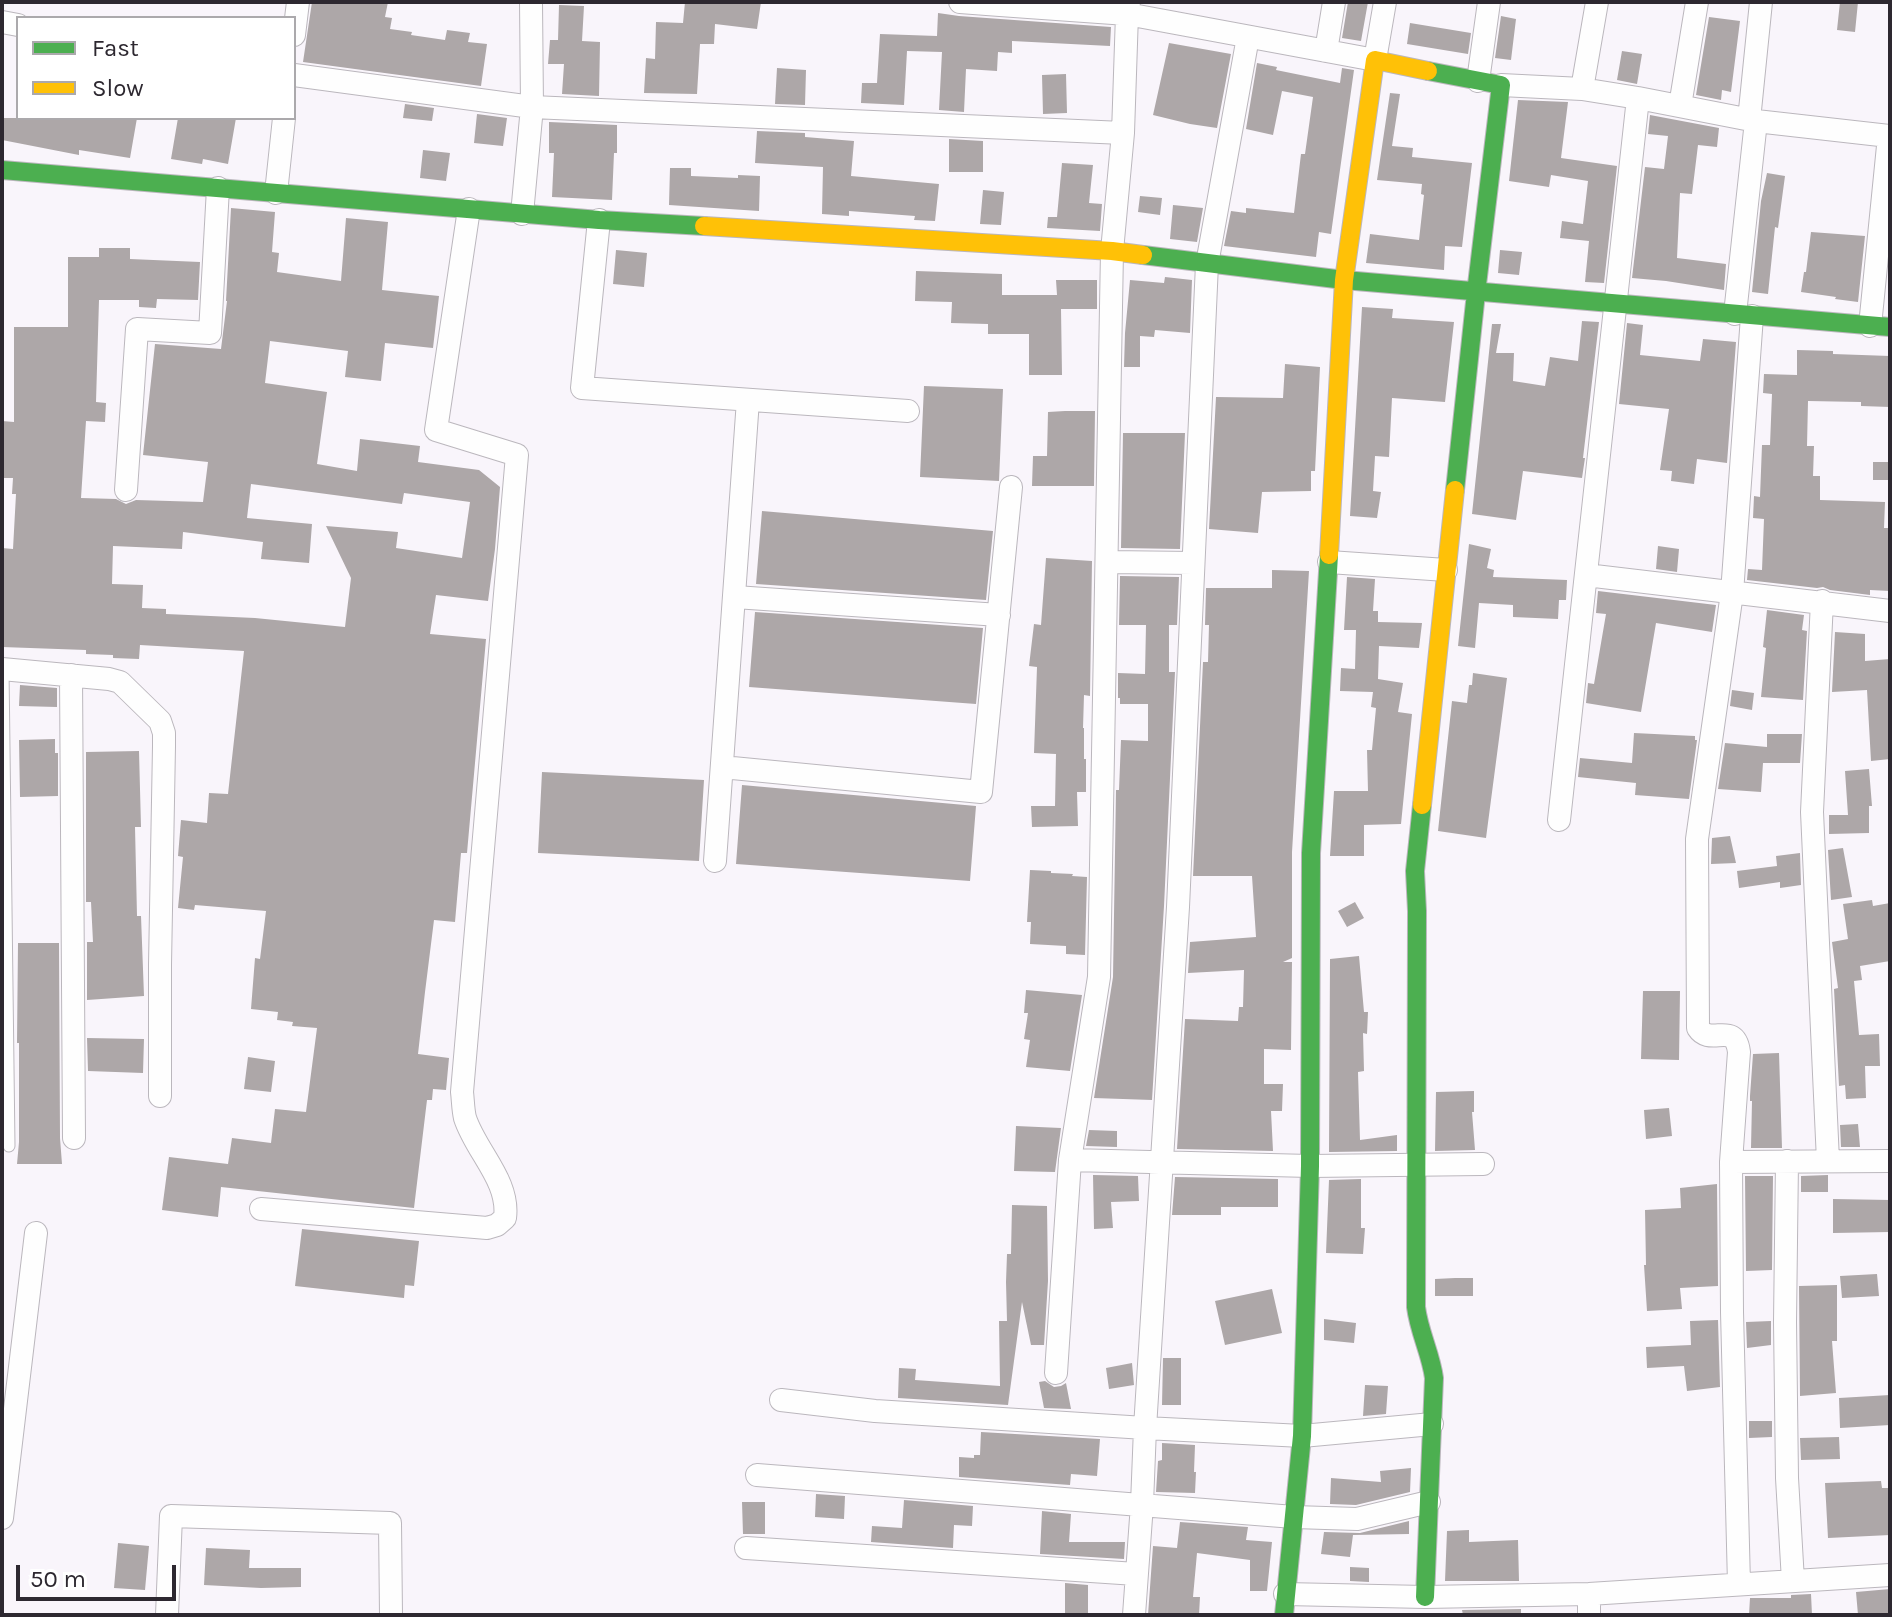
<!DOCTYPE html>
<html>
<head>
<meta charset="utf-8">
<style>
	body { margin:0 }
	#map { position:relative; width:1892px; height:1617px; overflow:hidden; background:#f9f5fb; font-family:Karla,sans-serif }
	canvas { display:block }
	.frame { position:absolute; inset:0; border:4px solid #2d2830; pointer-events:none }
	.legend { position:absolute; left:16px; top:16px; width:280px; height:104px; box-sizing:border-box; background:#fff; border:2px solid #aba9ac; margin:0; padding:10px 14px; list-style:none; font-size:24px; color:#2d2830 }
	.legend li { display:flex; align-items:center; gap:16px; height:40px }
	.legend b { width:40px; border:2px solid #aba9ac }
	.scale { position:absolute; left:16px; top:1565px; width:160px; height:36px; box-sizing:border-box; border:4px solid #2d2830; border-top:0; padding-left:10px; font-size:24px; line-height:28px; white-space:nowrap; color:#2d2830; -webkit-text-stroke:6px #fff; paint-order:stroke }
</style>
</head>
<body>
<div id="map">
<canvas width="1892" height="1617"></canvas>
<div class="frame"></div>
<ul class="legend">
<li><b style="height:10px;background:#4caf50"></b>Fast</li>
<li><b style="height:10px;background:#ffc107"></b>Slow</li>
</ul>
<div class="scale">50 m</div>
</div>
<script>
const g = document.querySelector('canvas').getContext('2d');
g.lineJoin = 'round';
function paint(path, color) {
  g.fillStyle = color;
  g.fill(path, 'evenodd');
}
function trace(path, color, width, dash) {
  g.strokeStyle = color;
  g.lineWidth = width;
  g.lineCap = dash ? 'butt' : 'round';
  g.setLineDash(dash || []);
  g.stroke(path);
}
const building = new Path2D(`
	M312,2H388L385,17L392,18L390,29L412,32L411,35L445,40L447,30L470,33L468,42L487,44L481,86L303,62Z
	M685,2H761L757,29L715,24L714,44H700L697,94L644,93L646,58L655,59L656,22L683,23Z
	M1348,2H1368L1361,41L1342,38Z
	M1840,2H1858L1855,32L1837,30Z
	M559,5L584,6L582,41L600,42L599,96L562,94L564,64H548L550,40H558Z
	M938,13L959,16L1111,27L1110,46L1012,41V53L998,52L997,71L966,69L964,112L939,110L942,52L907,51L904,105L861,103L862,83H877L880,34L937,36Z
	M1501,16L1516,19L1511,60L1495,58Z
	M1709,17L1740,21L1731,92L1722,90L1721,100L1696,95Z
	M1410,23L1471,33L1468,54L1407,44Z
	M1169,43L1231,54L1217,128L1190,124L1153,115Z
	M1622,51L1642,54L1637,84L1617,80Z
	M1257,63L1277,67L1276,70L1340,83L1342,68L1354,70L1331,234L1319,232L1316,257L1224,246L1231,211L1246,213V208L1294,213L1301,154H1305L1313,97L1282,91L1273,135L1246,129Z
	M777,68L806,70L805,105L775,104Z
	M1066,74L1067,113L1043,114L1042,75Z
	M1390,93L1400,94L1392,146L1413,148L1412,157L1472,163L1462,247L1445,246L1444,270L1366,263L1370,234L1419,240L1424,195L1421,194L1422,184L1377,180Z
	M1518,100L1568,102L1561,158L1617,166L1604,283L1585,282L1589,241L1560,238L1562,221L1583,224L1588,181L1551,175L1549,187L1509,181Z
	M405,104L434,108L432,121L403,118Z
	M477,114L507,118L503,146L474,143Z
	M1650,115L1719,128L1717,147L1698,145L1692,194L1680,193L1677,258L1726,264L1724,290L1666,281L1632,278L1645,167L1664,169L1668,136L1648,134Z
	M2,118H137L130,158L79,150V155L2,140Z
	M178,118H236L228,164L203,159L202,164L171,159Z
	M549,122L617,125V153H614L612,200L552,197L554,153H549Z
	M757,131L805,133V137L854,141L851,176L939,184L935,221L914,220L915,216L849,211V216L822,214L823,167L755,163Z
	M949,139L983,141V172H949Z
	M423,150L450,153L446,181L420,178Z
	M1062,163L1093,165L1089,203L1102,204L1100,231L1047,228L1048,217H1057Z
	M670,168H691V176L738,178V175L760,176L759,211L669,205Z
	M1767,173L1785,176L1778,228L1775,227L1768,294L1752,292L1761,201Z
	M983,190L1004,192L1001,225L980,224Z
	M1140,196L1162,198L1160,215L1138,212Z
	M1173,205L1203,208L1197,242L1170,239Z
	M231,208L275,212L272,252L279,253L277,272L341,281L346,218L388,222L382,290L439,296L433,348L385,343L381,381L345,377L348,351L270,341L265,383L327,392L317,464L357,471L360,439L420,446L418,462L479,470L500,487L495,549L488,601L436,595L430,634L486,639L467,853H461L455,922L434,920L425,992L418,1054L449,1058L446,1090L433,1089L432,1100H427L414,1208L221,1187L218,1217L162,1210L169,1157L228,1164L232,1138L271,1143L275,1109L306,1112L317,1028L292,1026L293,1022L277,1020L278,1012L251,1009L255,958L260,959L266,911L195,905L194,910L178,908L183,857L178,856L181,820L207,823L209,793L228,794L244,651L140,645L139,659L113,658V655L86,654V650L2,647V548L13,549L16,494H12L13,478H2V421L14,422V327H68V257H99V248H130V259L200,262L198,300L157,299L156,308L139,307V300H99L96,402L106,403L105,422L86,421L81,498L116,499L126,504L136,500L203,502L208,462L143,455L155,344L221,349L227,301H226ZM251,484L402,504L404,493L470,502L462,558L396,548L398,532L326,526L351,578L345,627L255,618L166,614V609L142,608L143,585L112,584L113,546L182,549L183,532L263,542L261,559L309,563L312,524L247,518Z
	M1811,232L1865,236L1858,302L1835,299L1836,297L1801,292L1804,272H1806Z
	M616,250L647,253L644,287L613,284Z
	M1500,250L1522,252L1519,275L1498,273Z
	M916,271L1002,274V295H1057L1056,280H1097V309H1061L1062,375H1029V334H988V324L951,323L952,302L915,301Z
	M1165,277L1192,280L1190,333L1155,330L1154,337L1140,336V367H1124L1125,333L1130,280L1164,283Z
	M1362,307L1393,309L1392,318L1454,322L1445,402L1392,398L1389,457L1375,456L1373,491L1381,492L1377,518L1350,516Z
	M1582,321L1599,322L1583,458H1585L1582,478L1523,471L1516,520L1472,514L1492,324H1501L1496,353H1514L1513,381L1545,386L1550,357L1578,361Z
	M1627,323L1643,325L1640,355L1700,361L1703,339L1736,342L1727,463L1697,459L1694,484L1671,481L1672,471L1660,470L1669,409L1619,404Z
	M1797,350L1833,351V354L1890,356V407L1861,406V402L1808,401L1807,446H1814L1813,476H1820V500L1885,502L1884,528H1890V591L1870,590V595L1830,590L1823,587L1817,588L1747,580L1748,569L1762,570L1764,519L1753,518L1754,496L1760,497L1762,445H1770L1772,394L1763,393L1764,374L1797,375Z
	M1285,364L1320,367L1315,471H1311V491L1262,492L1258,533L1209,529L1216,397L1283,398Z
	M924,386L1003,389L999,481L920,477Z
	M1065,411H1095L1094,486H1032L1033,456H1047L1048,412Z
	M1123,433H1185L1180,549L1121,548Z
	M1873,462H1890V480H1873Z
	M762,511L993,531L986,600L756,584Z
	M1469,544L1491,549L1487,568L1494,570L1493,577L1567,580L1566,600H1559L1558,619L1513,617V605L1479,603L1475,648L1458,646Z
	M1658,546L1679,549L1677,572L1656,569Z
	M1046,558L1092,561L1090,696L1084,695L1083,728H1084V759H1086V792H1077L1078,826L1032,827L1031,806H1055L1056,754L1034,753L1037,667L1029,666L1034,624L1041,625Z
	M1272,570L1309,571L1292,852V958L1283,962H1292L1291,1050L1264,1049V1084H1283L1282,1111H1271L1273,1151L1177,1149L1185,1019L1238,1021L1239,1007H1243L1244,970L1188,973L1190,942L1256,937L1252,876H1193L1203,662H1208L1209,625H1205L1206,588H1272Z
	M1120,576L1179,577L1177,625H1169V672H1175L1164,906L1152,1100L1094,1098L1113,977L1116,790H1119L1121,740L1148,741V704H1120V698H1118V673L1145,674L1146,625H1119Z
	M1347,577L1375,579L1373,611H1378V622L1422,623L1419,648L1379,646L1378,679L1403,683L1398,712L1412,714L1401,824L1364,825V856H1330L1334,791H1368L1367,750H1372L1376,708L1371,707L1373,692L1340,691L1341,668L1355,669L1356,630H1344Z
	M1598,591L1716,605L1712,632L1656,623L1641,712L1586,703L1588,683L1594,684L1606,614L1596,613Z
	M1767,610L1804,615L1802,630L1807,631L1803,700L1761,697L1766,648L1763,647Z
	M755,612L983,628L976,704L749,687Z
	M1835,632L1865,634V661L1890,659V759L1871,761L1867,690L1832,692Z
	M1473,673L1507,678L1486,838L1438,831L1452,701L1467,703L1469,685H1472Z
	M20,685L57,688V707L19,706Z
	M1732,690L1754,693L1752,710L1730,706Z
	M1634,733L1695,736V740H1697L1689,799L1635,795L1636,783L1578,777L1580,758L1632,763Z
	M1767,734H1802L1800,763H1763L1761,792L1718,789L1725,743L1767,747Z
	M55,739V753H58V796L20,797L19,740Z
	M139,751L141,827H135L137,916H141L144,996L87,1000V942H93L91,902H86V752Z
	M1869,769L1872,806H1869V833L1829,834V815H1848L1845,771Z
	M542,772L704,780L699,861L538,853Z
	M742,785L976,806L970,881L736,864Z
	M1730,836L1736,863L1711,864L1712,838Z
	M1843,848L1852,897L1831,900L1828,850Z
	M1800,853L1801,885L1780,888V882L1739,888L1737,871L1777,866L1776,856Z
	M1030,870L1051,871V873L1073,874L1072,876L1087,877L1085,955L1066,954V946L1030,944L1031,922H1027Z
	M1872,900L1873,906L1890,903V961L1860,966L1862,980L1854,981L1859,1035L1879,1034L1880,1066H1865L1866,1098L1846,1099L1845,1085L1839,1086L1834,989L1838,988L1832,942L1848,939L1843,904Z
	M1355,902L1364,918L1347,927L1338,911Z
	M18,943H59L60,1138L62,1164H17L19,1142V1043H17Z
	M1359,956L1364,1012H1368L1367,1034L1363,1033L1364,1071L1358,1072L1360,1140L1397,1135V1151L1329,1152L1330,959Z
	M1026,990L1082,995L1070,1071L1026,1067L1030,1040L1024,1039L1028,1013H1024Z
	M1643,991H1680L1679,1060L1641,1059Z
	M87,1038L144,1039L143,1073L88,1071Z
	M1779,1053L1782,1148H1751L1752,1101H1750V1096L1753,1054Z
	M248,1057L275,1061L271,1092L244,1089Z
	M1474,1091V1112H1472L1475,1150L1435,1151L1436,1092Z
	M1669,1108L1672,1136L1646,1139L1644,1110Z
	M1858,1124L1860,1147H1841L1840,1125Z
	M1016,1126L1061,1128L1055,1172L1014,1171Z
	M1089,1130L1117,1131V1147L1086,1146Z
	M1093,1175L1138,1176L1139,1201L1111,1202L1113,1228L1094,1229Z
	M1828,1175V1192H1801V1176Z
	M1745,1176H1773L1772,1270L1746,1271Z
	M1175,1177L1278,1179V1207H1221V1215H1172Z
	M1361,1179V1228H1365L1363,1254L1326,1253L1329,1180Z
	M1717,1184L1718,1286L1680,1288L1682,1309L1647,1311L1644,1265H1646L1645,1210L1681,1208L1680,1188Z
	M1833,1199L1890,1200V1232L1833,1233Z
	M1012,1205L1047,1206L1048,1281L1044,1345H1031L1022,1302L1008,1405L898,1398L899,1368L916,1369L915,1380L1000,1386L999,1321H1007L1006,1282L1007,1254H1011Z
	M302,1229L419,1241L414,1286L405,1285L404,1298L295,1286Z
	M1877,1274L1879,1296L1842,1298L1840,1276Z
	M1455,1278H1473V1296H1435V1279Z
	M1837,1285V1341H1832L1836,1393L1800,1396L1799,1286Z
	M1272,1289L1282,1333L1225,1345L1215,1301Z
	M1324,1319L1356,1323L1354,1343L1324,1340Z
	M1718,1320L1720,1387L1687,1391L1684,1366L1647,1368L1646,1347L1691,1345L1690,1321Z
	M1771,1321V1345L1747,1348L1746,1322Z
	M1163,1358H1181V1405H1162Z
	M1132,1363L1134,1385L1109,1389L1106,1368Z
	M1045,1381L1054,1387L1061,1386L1066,1383L1071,1409L1044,1408L1039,1382Z
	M1365,1385L1388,1386L1386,1414L1363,1416Z
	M1890,1395V1425L1840,1428L1839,1398Z
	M1749,1421H1772V1437L1749,1438Z
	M981,1432L1100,1439L1097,1476L1071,1474L1070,1485L959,1477V1457L974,1458V1455H980Z
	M1839,1437L1840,1459L1801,1460L1800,1438Z
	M1162,1443L1195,1445L1194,1472H1196L1195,1493L1156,1492L1158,1461L1162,1460Z
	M1411,1468L1410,1492L1356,1505L1330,1504L1331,1478L1381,1482L1380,1471Z
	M1881,1481L1882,1488H1890V1535L1828,1538L1825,1483Z
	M816,1494L845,1496L844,1519L815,1517Z
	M904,1500L973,1506L972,1526L954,1525L953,1548L871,1542L872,1526L902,1528Z
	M742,1502H765V1534H743Z
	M1042,1511L1071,1514L1069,1542H1125L1124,1559L1040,1554Z
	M1409,1521V1534L1353,1535L1350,1557L1321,1554L1324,1532L1360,1533Z
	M1180,1522L1248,1527L1246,1540L1272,1542L1267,1591H1250V1560L1197,1553L1193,1597H1200L1199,1615H1148L1153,1546L1177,1548Z
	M1469,1530V1542L1518,1540L1519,1581H1445L1447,1531Z
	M118,1543L149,1546L145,1590L114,1588Z
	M206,1548L250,1550L249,1568H301V1587L261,1588L204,1585Z
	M1350,1567L1369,1568V1582L1350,1581Z
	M1065,1583L1088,1585V1615H1065Z
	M1890,1589V1615H1858L1856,1592Z
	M1811,1594L1812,1615H1749L1750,1598H1791V1595Z
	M1521,1609V1615H1463L1462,1610Z`);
const lane = new Path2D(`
	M3,669L9,1146`);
const street = new Path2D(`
	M960,2L1000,5
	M1000,2V5L1127,14L1129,2
	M2,22L18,25
	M294,35L298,2
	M1248,37L1207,264L1178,907L1145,1428L1302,1436L1432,1424
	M1326,51L1334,2
	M294,75L532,107L1123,133L1127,14L1375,60L1385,2
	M1478,81L1489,2
	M1501,85L1582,89L1597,2
	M1638,98L1756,121L1735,314
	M1680,106L1697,2
	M1749,120L1761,2
	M1756,121L1889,136L1870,326
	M276,193L284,118
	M522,214L532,107L531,2
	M599,220L582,388L908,411
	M126,490L137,329L210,333L218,188
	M1108,562L1193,563
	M1329,562L1446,570
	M1586,575L1890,611
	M735,597L999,615
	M1822,601L1812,812L1828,1161
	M2,669L109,679L120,682L160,721L164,733V746L160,965V1096
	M71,675L74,1138
	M722,767L981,792L1011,487
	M1559,820L1638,98L1582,89
	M715,861L748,400
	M1070,1160L1310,1166L1483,1164
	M1787,1161L1785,1322L1787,1478L1793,1581
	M1731,1162L1890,1161
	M261,1209L487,1228L497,1225L505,1218C510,1181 476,1152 465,1118C463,1110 463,1100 462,1092L517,455L436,430L469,209
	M1056,1373L1070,1160L1099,977L1112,251L1123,133
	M781,1400L875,1411L1145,1428L1142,1504L1134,1615
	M757,1475L1294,1517L1357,1519L1429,1502
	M2,1518L36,1233
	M746,1548L1136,1574
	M1739,1584L1732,1312L1731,1162L1739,1052C1735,1020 1710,1047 1698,1028L1697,839L1732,593L1752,316
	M1285,1594L1425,1597L1589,1594L1890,1575
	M167,1615L171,1516L390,1523L391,1615
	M1589,1615V1594`);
const fast = new Path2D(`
	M1428,71L1501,85L1476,293L1455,490
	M2,170L599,220L704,226
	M1143,255L1344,280L1890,327
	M1422,805L1415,871L1417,911L1416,1307C1419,1332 1431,1354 1434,1378L1425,1597
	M1284,1615L1302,1436L1310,1166L1311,853L1329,555`);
const slow = new Path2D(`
	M704,226L1112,251L1143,255
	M1329,555L1344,280L1375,60L1428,71
	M1422,805L1455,490`);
paint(building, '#ada7a8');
trace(lane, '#bbb7bd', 13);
trace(street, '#bbb7bd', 24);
trace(fast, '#bbb7bd', 20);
trace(slow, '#bbb7bd', 20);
trace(lane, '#fefefe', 11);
trace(street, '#fefefe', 22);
trace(fast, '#4caf50', 18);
trace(slow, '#ffc107', 18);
</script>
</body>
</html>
